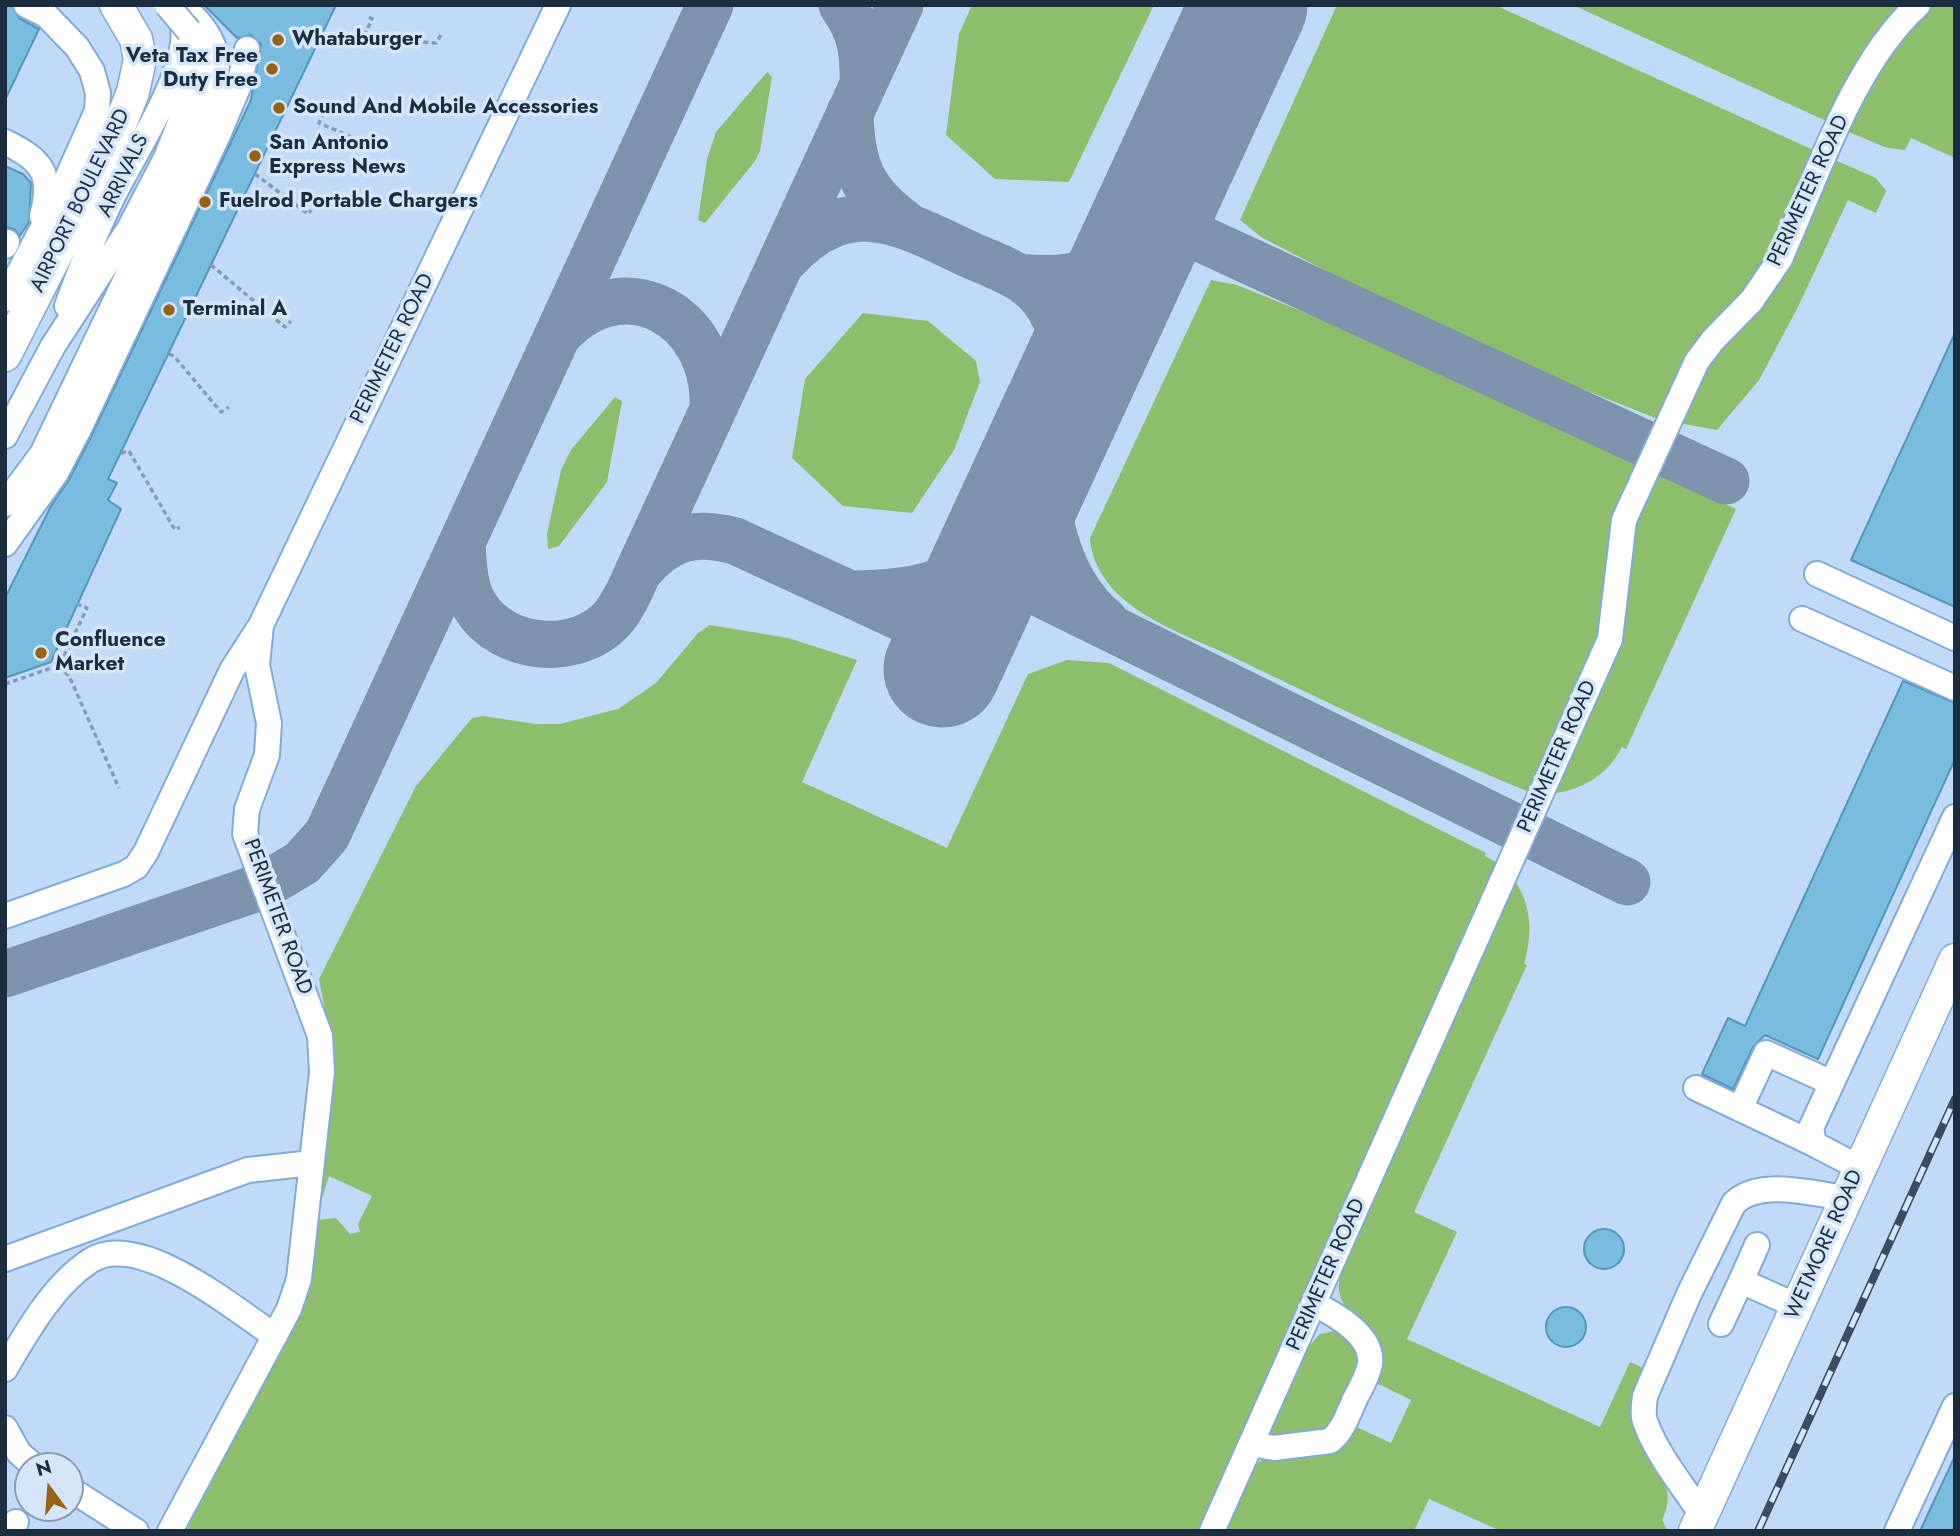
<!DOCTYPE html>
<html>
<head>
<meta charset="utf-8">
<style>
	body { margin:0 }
	#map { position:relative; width:1960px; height:1536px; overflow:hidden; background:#c0daf8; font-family:Jost,sans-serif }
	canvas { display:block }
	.frame { position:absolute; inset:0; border:7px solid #1c2d40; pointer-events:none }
	.north { position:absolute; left:14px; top:1452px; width:70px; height:70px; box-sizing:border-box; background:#d5e6fb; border:2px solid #8b9cb0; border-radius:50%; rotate:344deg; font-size:19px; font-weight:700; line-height:28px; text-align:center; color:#1c2d40 }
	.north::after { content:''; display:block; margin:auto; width:24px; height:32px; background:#946413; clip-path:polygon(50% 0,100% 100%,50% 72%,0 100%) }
</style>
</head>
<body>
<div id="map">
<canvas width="1960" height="1536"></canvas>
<div class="frame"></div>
<div class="north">N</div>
</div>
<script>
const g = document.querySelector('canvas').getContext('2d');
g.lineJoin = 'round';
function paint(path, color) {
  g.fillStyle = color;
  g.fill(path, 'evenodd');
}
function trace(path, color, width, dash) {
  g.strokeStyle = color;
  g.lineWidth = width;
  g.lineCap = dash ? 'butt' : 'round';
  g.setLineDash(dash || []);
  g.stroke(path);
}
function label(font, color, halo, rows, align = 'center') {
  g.font = font + ' Jost,sans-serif';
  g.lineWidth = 7;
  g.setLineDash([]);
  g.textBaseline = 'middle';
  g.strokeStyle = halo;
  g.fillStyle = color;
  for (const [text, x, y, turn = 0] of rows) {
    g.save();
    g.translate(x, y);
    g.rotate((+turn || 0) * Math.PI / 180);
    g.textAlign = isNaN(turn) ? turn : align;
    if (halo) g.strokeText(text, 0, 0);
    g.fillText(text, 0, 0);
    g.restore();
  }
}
const green = new Path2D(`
	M972,5H1154L1069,182L995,179L946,135L959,34Z
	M1337,5H1495L1811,149L1813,155L1767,259L1658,419L1524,366L1390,304L1261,237L1240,220Z
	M1573,5H1903L1827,120H1824Z
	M1932,5H1955V158L1911,138L1905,150L1887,148L1849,132L1851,128L1848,125C1871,81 1895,40 1932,5Z
	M767,72L772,77L760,151L755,161L705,223L698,220L707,159L716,132Z
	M1835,160L1876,178L1886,191L1876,213L1848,200L1798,307L1759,380L1717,430L1678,423L1706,365Z
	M1211,280L1237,285L1360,335L1638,463L1611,532L1602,630L1529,792C1434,753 1334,706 1239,660C1201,641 1154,626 1122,598C1105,583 1091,560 1090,538Z
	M863,313L928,321L976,361L980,382L954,450L912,513L843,506L792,458L805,379Z
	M615,397L622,401L607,482L559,546L548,549L547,534L561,470L571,450Z
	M1656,471L1736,509L1626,749L1622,747C1607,776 1582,790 1550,794L1616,648L1625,616L1627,563L1634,524Z
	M710,625L788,638L857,660L802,782L947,848L1028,674L1067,660L1109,663L1486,853L1485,856L1499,864L1204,1531H186L296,1320L310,1278L318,1220L336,1218L350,1234L360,1232L358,1224L372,1196L329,1176L322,1198L320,1196L329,1031L319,979L416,786L472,718L483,716L536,724H560L618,709L656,683L698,633Z
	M1512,877C1532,904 1533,932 1524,964L1527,965L1414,1212L1457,1232L1407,1339L1600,1427L1630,1362L1645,1369C1640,1383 1628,1401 1631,1416C1637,1455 1684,1477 1662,1520L1667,1529L1501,1531L1429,1499L1414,1531H1224L1252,1467L1267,1456L1350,1424L1391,1443L1411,1400L1370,1380C1370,1368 1371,1353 1368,1341C1362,1316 1332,1306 1340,1277L1337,1276Z
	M1339,1330L1363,1356L1332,1433L1272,1438L1268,1431L1307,1343L1310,1345L1320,1334Z`);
const taxiway = new Path2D(`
	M842,5C861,31 864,53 863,85
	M850,112C851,164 861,192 904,223
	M1180,152C1174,187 1159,210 1195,236L1726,481
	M784,260C847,192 898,220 968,254C993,265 1024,275 1042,297C1066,327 1067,362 1066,399
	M1019,277C1076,283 1105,274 1144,232
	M558,335C623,262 718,316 713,409
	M1046,443C1039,502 1057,582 1105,621
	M462,543C463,563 464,589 475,606C503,652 577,657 612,619C624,605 631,588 638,572L900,5
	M988,568L1627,882
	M640,570C668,537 694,530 735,541L954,642
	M854,594C911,594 964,585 1002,539
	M5,974L263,886L302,863L327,835L710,5`);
const runway = new Path2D(`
	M942,669L1249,5`);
const building = new Path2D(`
	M5,5H11L19,18L39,29L5,100Z
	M204,5H336L108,479L117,483L108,500L121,509L51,662L5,678V598L51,506L69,480L91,437L251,100L261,44L251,35L237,38Z
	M5,166L23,174L31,183L29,222L20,236L14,229L5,227Z
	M1955,333V607L1851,560Z
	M1903,681L1955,703V759L1818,1059L1765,1035L1753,1047L1733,1089L1702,1074L1728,1018L1745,1026Z
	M1584 1249a20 20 0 1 1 40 0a20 20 0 1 1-40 0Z
	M1546 1327a20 20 0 1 1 40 0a20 20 0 1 1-40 0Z
	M1955,1456V1531H1920Z`);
const path = new Path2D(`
	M369,17L372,19L363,38L436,43L441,35
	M323,106L326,108L319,123L375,147L380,142
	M255,174L308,214L311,210
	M211,265L285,327L291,321
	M169,354L174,356L221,412L229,407
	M121,453L129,451L175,530L180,527
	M60,665L70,678L119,788
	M5,684L60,665L87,608L77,604`);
const minor = new Path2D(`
	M5,142C43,160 53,175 42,216
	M5,246L7,242
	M5,299L56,203L97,111L98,93L92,71L77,47L46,15L26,5
	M67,306C80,269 96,232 113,196C133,156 189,70 183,29
	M5,436L53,346L129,229L166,158L200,71L189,31
	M5,504L42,454L209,106C224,59 218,39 182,5
	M5,544L56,473L78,431L218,135L239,85L247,49
	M1817,574L1955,638
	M1802,619L1955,688
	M5,916L124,874L136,867L146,852L232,670L259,628
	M1696,1088L1814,1144
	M1740,1109L1766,1053L1832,1083
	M1860,1168L1814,1144L1811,1128L1955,817
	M5,1259L248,1170L312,1163
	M1741,1281L1757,1245
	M1721,1324L1741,1281L1797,1306
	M5,1369C27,1332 53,1285 90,1261C139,1229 234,1309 275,1336
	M5,1428L19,1453L34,1466
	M1251,1444L1274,1448L1330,1441C1343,1431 1348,1414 1355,1399C1360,1389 1368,1376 1370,1364C1374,1336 1335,1314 1314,1304
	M70,1489L136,1531
	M1702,1515C1683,1486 1658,1456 1646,1424C1642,1416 1644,1405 1645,1396L1689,1294L1734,1203C1761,1178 1812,1194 1846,1198
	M12,1531L16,1522
	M170,1531L289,1309L299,1279L322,1072L320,1036L245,834L247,809L267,755L269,723L257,665L261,625L558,5
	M1212,1531L1610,639L1624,520L1697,361L1713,340L1752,300L1780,259C1816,179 1853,63 1918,5
	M1897,1531L1955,1406`);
const major = new Path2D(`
	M5,355L113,142L133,92L140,59L136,39L116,5
	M1695,1531L1955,960`);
const rail = new Path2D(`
	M1758,1531L1955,1099`);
const minorBridge = new Path2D(`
	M167,5L189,31`);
const markers = [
	[278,40,7,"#946413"],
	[272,69,7,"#946413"],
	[279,108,7,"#946413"],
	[255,156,7,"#946413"],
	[205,202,7,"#946413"],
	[169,310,7,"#946413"],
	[41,653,7,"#946413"]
];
const poiNames = [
	["Whataburger",292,40],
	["Veta Tax Free",258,57,"right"],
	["Duty Free",258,81,"right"],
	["Sound And Mobile Accessories",293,108],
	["San Antonio",269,144],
	["Express News",269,168],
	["Fuelrod Portable Chargers",219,202],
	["Terminal A",183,310],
	["Confluence",55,641],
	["Market",55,665]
];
const streetNames = [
	["ARRIVALS",124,176,-64],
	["PERIMETER ROAD",1809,191,-65],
	["AIRPORT BOULEVARD",81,201,-64],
	["PERIMETER ROAD",393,349,-64],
	["PERIMETER ROAD",1558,757,-66],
	["PERIMETER ROAD",277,917,70],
	["WETMORE ROAD",1825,1245,-66],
	["PERIMETER ROAD",1327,1275,-66]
];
paint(green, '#8dbe6b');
trace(taxiway, '#7d93ac', 47);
trace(runway, '#7d93ac', 117);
paint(building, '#7abce0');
trace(building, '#5596b8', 2);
trace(minor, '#82aadb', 28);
trace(major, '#82aadb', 35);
trace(path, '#859cb6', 3.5, [5, 3.5]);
trace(minor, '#fff', 24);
trace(major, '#fff', 32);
trace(rail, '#3a4c61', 8);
trace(rail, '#d5e6fb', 5, [16]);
trace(minorBridge, '#82aadb', 28, []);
trace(minorBridge, '#fff', 24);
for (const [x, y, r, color] of markers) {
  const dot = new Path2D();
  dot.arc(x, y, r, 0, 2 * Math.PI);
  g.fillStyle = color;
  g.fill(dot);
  trace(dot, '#d5e6fb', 2.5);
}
label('bold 21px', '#1c2d40', '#d5e6fb', poiNames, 'left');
label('21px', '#1c2d40', '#d5e6fb', streetNames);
</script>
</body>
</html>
